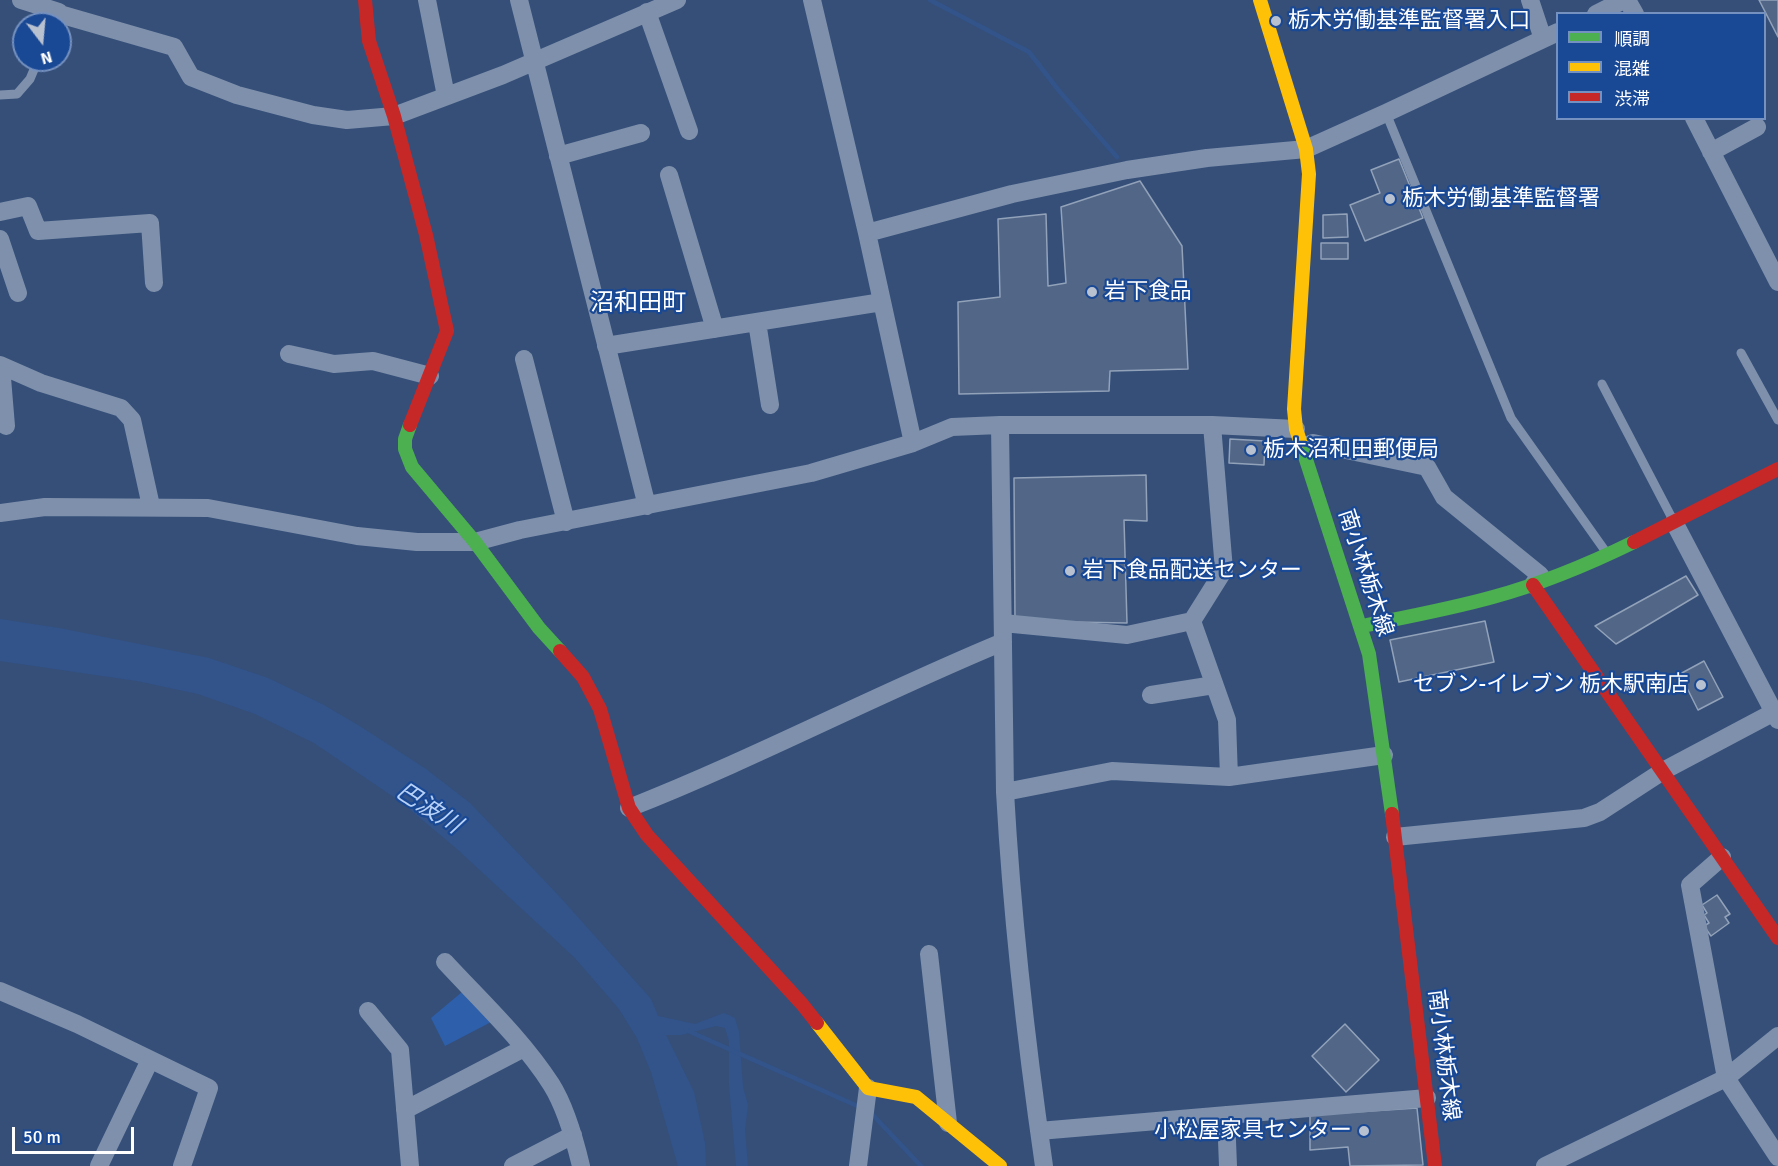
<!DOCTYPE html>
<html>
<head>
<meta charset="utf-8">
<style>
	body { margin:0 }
	#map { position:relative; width:1778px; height:1166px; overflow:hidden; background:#354f79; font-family:Signika,"Noto Sans JP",sans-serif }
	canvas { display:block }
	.legend { position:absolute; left:1556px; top:12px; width:210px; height:108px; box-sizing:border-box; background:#194895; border:2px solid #7591bf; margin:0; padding:8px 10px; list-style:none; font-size:18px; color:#fff }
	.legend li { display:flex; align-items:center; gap:12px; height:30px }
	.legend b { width:30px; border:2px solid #7591bf }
	.north { position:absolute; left:12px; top:12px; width:60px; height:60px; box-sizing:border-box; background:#194895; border:2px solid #7591bf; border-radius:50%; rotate:164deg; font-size:16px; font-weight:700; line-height:24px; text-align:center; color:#fff }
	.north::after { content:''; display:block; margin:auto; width:21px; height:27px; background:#b8c1d0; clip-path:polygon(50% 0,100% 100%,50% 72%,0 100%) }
	.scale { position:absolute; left:12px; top:1127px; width:122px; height:27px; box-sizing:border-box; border:3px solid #fff; border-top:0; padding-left:8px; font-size:18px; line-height:21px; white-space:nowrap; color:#fff; -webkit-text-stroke:4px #194895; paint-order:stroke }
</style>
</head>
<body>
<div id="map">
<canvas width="1778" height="1166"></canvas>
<ul class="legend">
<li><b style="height:8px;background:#4caf50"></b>順調</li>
<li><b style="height:8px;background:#ffc107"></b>混雑</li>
<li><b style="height:8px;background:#c62828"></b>渋滞</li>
</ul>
<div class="north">N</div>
<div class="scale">50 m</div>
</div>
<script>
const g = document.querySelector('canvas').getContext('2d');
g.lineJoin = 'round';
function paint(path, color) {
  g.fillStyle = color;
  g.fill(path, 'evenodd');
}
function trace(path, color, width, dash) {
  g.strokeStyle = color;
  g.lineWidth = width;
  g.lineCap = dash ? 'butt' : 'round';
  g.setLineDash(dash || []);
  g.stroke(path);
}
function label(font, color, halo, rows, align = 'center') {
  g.font = font + ' Signika,"Noto Sans JP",sans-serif';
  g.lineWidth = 4.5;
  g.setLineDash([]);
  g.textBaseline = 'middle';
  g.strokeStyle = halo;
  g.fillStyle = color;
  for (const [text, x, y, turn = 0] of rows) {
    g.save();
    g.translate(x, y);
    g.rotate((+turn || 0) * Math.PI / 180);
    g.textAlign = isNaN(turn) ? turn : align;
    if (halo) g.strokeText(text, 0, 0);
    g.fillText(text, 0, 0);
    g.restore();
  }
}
const green = new Path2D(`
	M462,992L493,1021L445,1046L431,1018Z`);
const water = new Path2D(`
	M0,619L59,628L209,658L268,678L322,704L358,725L426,769L470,803L559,896L651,999L658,1016L695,1024L724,1013L735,1018L739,1032L743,1087L748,1105L745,1130L748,1166H736L729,1085V1041L725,1028L716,1026L681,1035H666L694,1092L705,1143L706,1166H678L651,1072L637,1038L619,1009L575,958L457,849L401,802L314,743L255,714L198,694L137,681L0,661Z`);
const stream = new Path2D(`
	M930,0L1029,52L1060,92L1117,157
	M686,1030L862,1108
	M869,1111L921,1166`);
const building = new Path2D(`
	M1759,0H1778V37Z
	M1399,159L1423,218L1365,241L1350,205L1380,193L1371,170Z
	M1140,181L1182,246L1188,369L1110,371L1109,391L959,394L958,302L1000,297L998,219L1046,214L1048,286L1066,283L1061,207Z
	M1347,214L1348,237L1323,238V215Z
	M1321,243H1348V259H1321Z
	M1230,439L1265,441L1264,465L1229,463Z
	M1146,475L1147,521L1124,520L1127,623L1015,621L1014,478Z
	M1686,576L1698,595L1616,644L1595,626Z
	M1485,621L1494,662L1399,682L1390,640Z
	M1704,661L1723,697L1698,710L1680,674Z
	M1717,895L1730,914L1725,917L1729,923L1711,936L1704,926L1709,923L1704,915L1707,913L1702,905Z
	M1345,1024L1379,1060L1346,1092L1312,1056Z
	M1417,1108L1423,1165L1350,1166L1348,1147L1310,1150V1115Z`);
const lane = new Path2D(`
	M0,95L17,94L30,79L38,60
	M1386,113L1511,418L1606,552
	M1741,353L1778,420
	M1602,384L1673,520`);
const street = new Path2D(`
	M21,0L59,12
	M427,0L446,96
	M519,0L647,506
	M812,0L867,233L913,443
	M1530,0L1543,39
	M1627,0L1635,14
	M49,11L174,47L191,77L237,95L313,115L347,120L394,116L503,75L677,0
	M647,12L689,131
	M1596,14L1624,0
	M1694,118L1778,282
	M1711,152L1757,127
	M558,156L641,133
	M669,175L715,329
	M0,212L28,206L38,231L150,223L154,283
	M867,233L1012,194L1127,170L1207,158L1306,149L1386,113L1558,32
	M0,239L18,293
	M757,322L770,405
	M606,346L882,302
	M289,354L334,364L373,361L430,376
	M524,359L566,522
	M0,365L41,383L121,408L132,420L151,506
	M1,366L6,426
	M1000,425L1005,792C1012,917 1026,1042 1044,1166
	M1302,448L1313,443L1427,467L1444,497L1540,575L1533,585
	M0,513L45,507L208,508L357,536L417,542H475L520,530L811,473L913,443L952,427L1000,425H1212L1296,429
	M1674,522L1778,720
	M1192,621L1227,720L1229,777
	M1003,623L1127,635L1192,621L1224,570L1212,425
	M1151,695L1214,685
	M1005,792L1112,771L1229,777L1384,755
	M629,808C756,758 877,694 1003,642
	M1395,837L1584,818L1600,812L1663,771L1778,710
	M1722,857L1690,885L1726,1078L1778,1157
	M929,954L948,1123
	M445,962C481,1001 522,1039 551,1084C565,1106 575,1141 581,1166
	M0,991L77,1024L209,1088L182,1166
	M368,1011L400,1050L410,1166
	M405,1110L524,1048
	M1226,1115L1228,1166
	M1039,1131L1427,1098
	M99,1166L150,1060
	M513,1166L573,1135
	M858,1166L868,1088
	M1545,1166L1726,1078L1778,1036`);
const fast = new Path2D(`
	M410,425L405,439V449L412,467L475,542L539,628L560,651
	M1300,441L1369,654L1392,814
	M1362,626C1406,617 1450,609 1493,597C1541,584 1589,564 1634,542`);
const slow = new Path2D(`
	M1260,0L1306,149L1309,174L1294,409L1296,429L1300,441
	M817,1023L868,1088L916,1097L1000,1166`);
const jam = new Path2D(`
	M365,0L369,41L394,116L426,235L447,331L410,425
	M1634,542L1778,469
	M1533,585L1778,938
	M560,651L583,677L600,709L629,808L647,835L802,1004L817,1023
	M1392,814L1435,1166`);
const markers = [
	[1276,21,6,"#b8c1d0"],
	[1390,199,6,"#b8c1d0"],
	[1092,292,6,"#b8c1d0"],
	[1251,450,6,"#b8c1d0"],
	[1070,571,6,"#b8c1d0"],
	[1701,685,6,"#b8c1d0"],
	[1364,1131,6,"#b8c1d0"]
];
const poiNames = [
	["栃木労働基準監督署入口",1288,21],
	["栃木労働基準監督署",1402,199],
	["岩下食品",1104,292],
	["栃木沼和田郵便局",1263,450],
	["岩下食品配送センター",1082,571],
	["セブン-イレブン 栃木駅南店",1689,685,"right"],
	["小松屋家具センター",1352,1131,"right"]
];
const streetNames = [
	["南小林栃木線",1365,573,72],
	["南小林栃木線",1443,1055,83]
];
const neighbourhoodNames = [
	["沼和田町",638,304]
];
const waterNames = [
	["巴波川",428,809,33]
];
paint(green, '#2e5fab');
paint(water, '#32548b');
trace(stream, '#32548b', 4.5);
paint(building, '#526788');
trace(building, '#92a2b9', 1.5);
trace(lane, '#7e90ab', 9);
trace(street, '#7e90ab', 18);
trace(fast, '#4caf50', 14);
trace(slow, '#ffc107', 14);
trace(jam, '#c62828', 14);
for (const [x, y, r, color] of markers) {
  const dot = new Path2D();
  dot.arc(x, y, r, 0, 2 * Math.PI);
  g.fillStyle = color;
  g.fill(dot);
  trace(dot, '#194895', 2);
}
label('22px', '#fff', '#194895', poiNames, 'left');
label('22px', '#fff', '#194895', streetNames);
label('24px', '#fff', '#194895', neighbourhoodNames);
label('italic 24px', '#b7d1f7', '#194895', waterNames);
</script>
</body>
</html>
